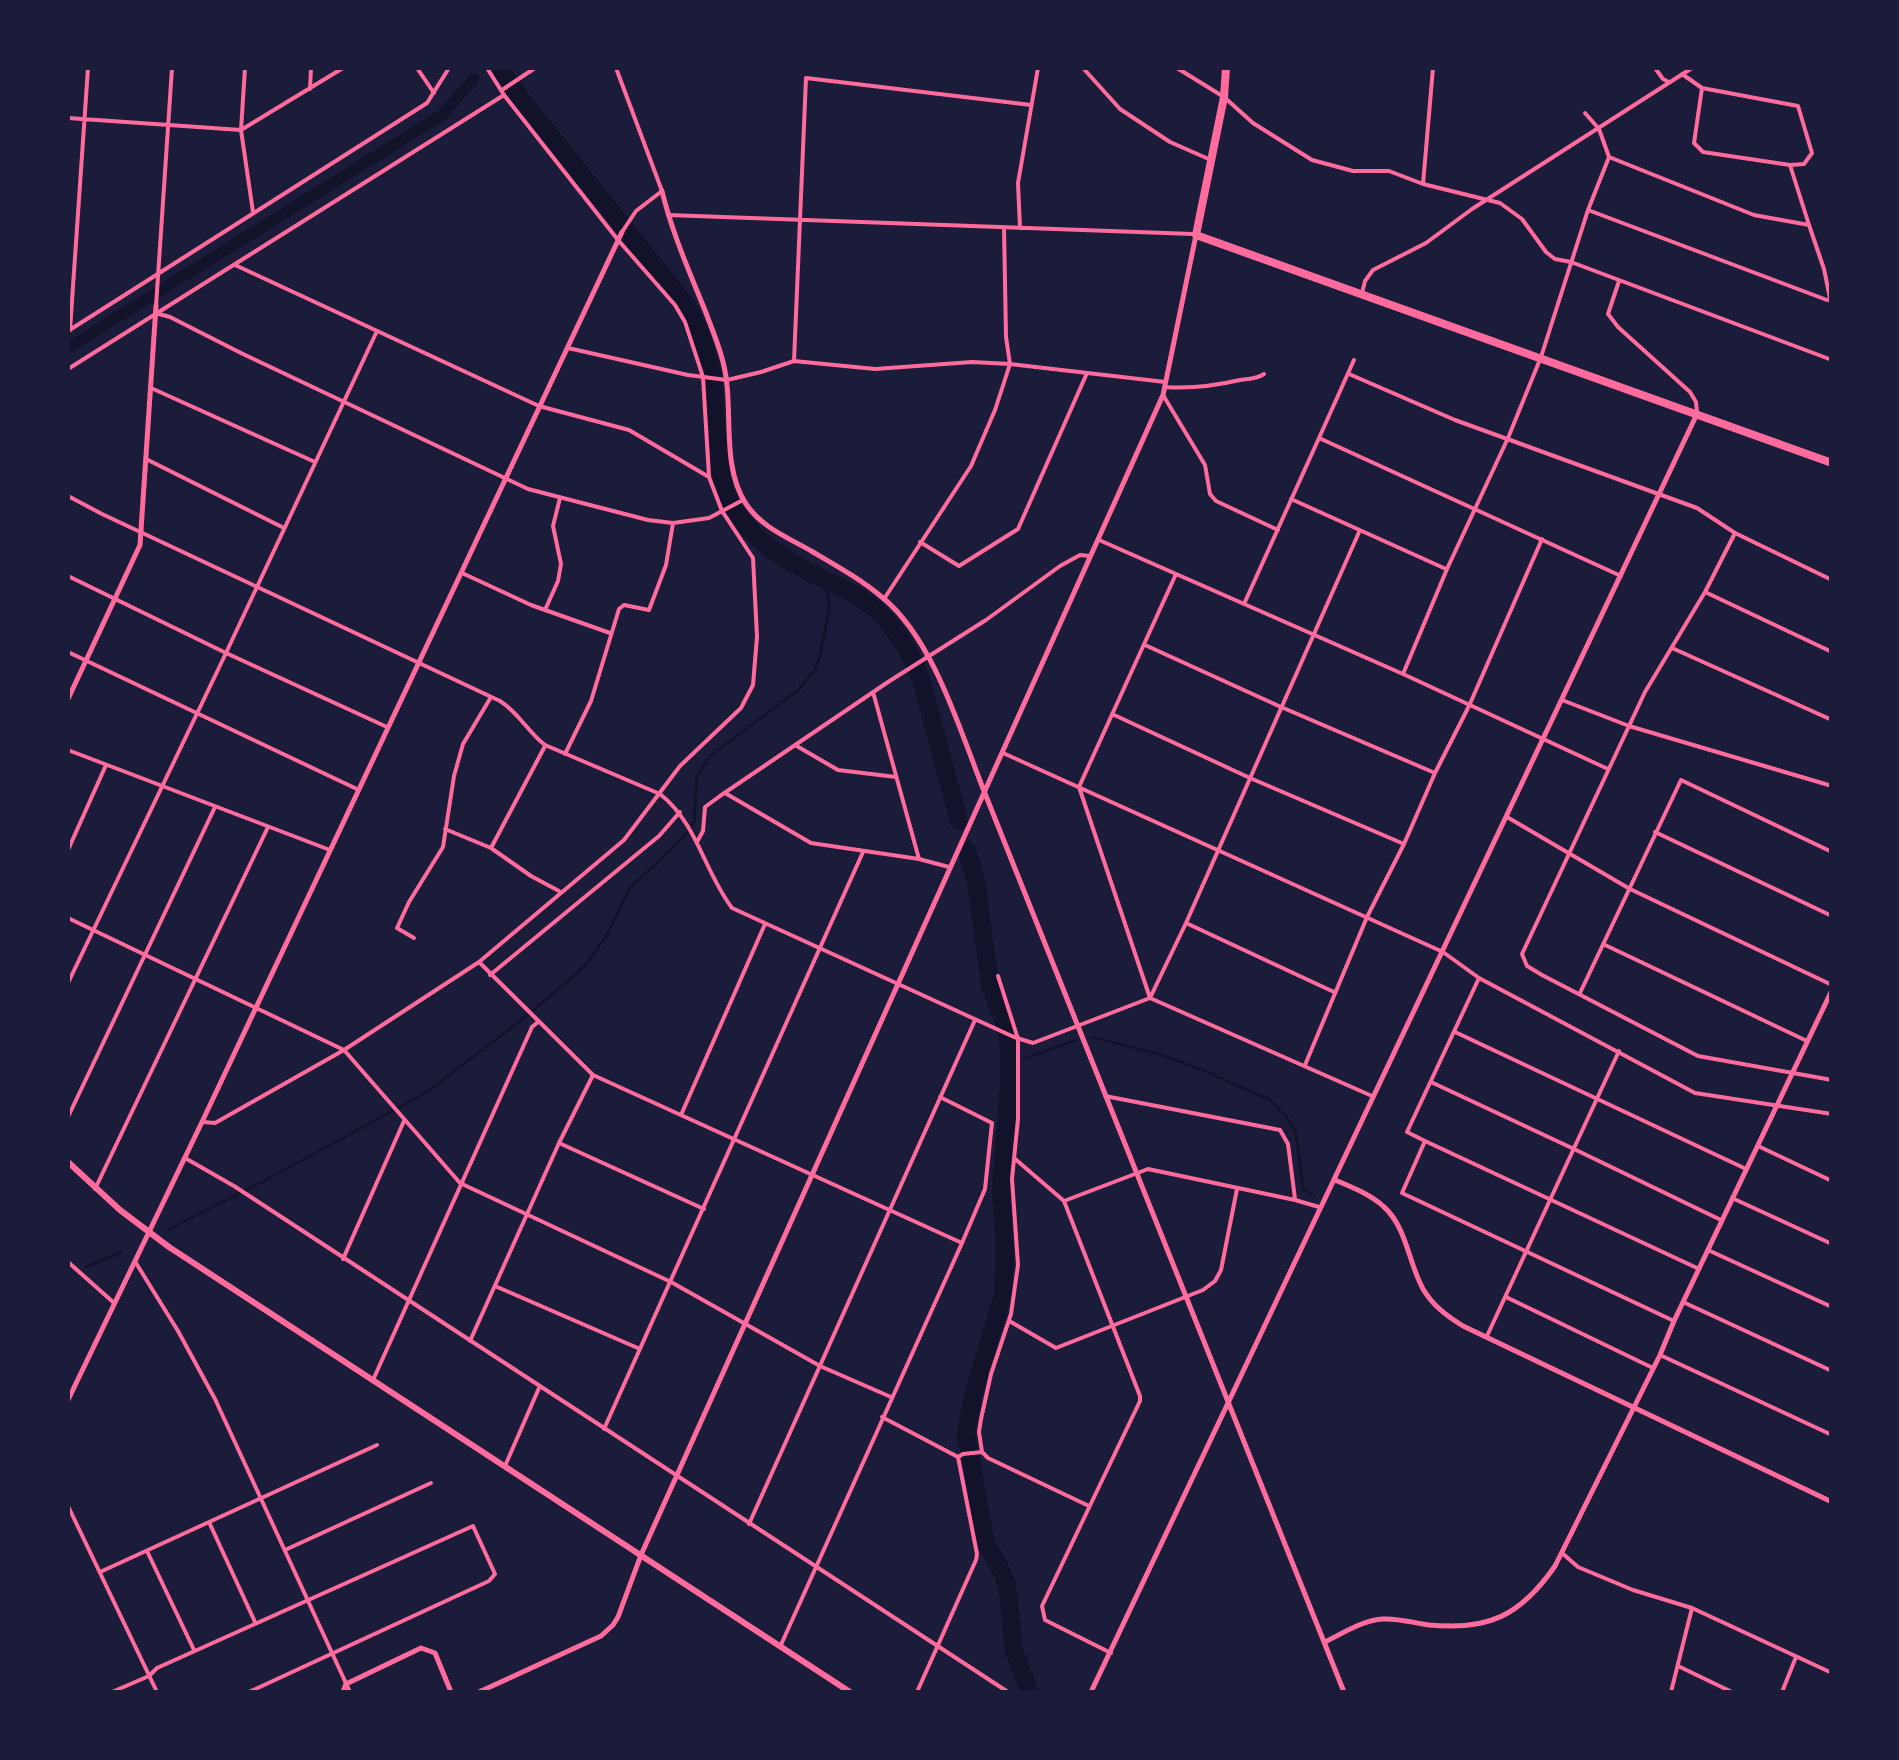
<!DOCTYPE html>
<html>
<head>
<meta charset="utf-8">
<style>
	body { margin:0 }
	#map { position:relative; width:1899px; height:1760px; overflow:hidden; background:#1b1b3a; font-family:"Roboto Condensed",sans-serif }
	canvas { display:block }
	.frame { position:absolute; inset:0; border:70px solid #1b1b3a; pointer-events:none }
</style>
</head>
<body>
<div id="map">
<canvas width="1899" height="1760"></canvas>
<div class="frame"></div>
</div>
<script>
const g = document.querySelector('canvas').getContext('2d');
g.lineJoin = 'round';
function trace(path, color, width, dash) {
  g.strokeStyle = color;
  g.lineWidth = width;
  g.lineCap = dash ? 'butt' : 'round';
  g.setLineDash(dash || []);
  g.stroke(path);
}
const stream = new Path2D(`
	M1092,1037L1158,1054L1205,1071L1270,1100L1288,1119L1296,1133L1303,1189L1314,1195
	M1023,1059L1076,1040
	M1009,1060H1013
	M169,1229L264,1181L427,1092L524,1018L573,977L588,962L607,935L630,888L684,837L694,822L697,776L710,756L798,690L815,670L820,656L829,610L828,594L820,577
	M86,1267L121,1252
	M68,1274L69,1273`);
const canal = new Path2D(`
	M68,348L442,115L474,79`);
const river = new Path2D(`
	M500,68L522,100L687,306L700,333L712,370L721,477C737,531 772,554 821,578C835,585 849,590 862,599C890,618 909,648 921,679L959,821
	M967,850L976,881L990,985L1005,1024L1009,1046V1087L1001,1189L1005,1251L1003,1294L972,1399L966,1434L986,1544L1002,1572L1007,1585L1014,1651L1030,1692`);
const minor = new Path2D(`
	M245,68L241,130L253,212
	M417,68L434,93
	M487,68L504,95L618,240L675,305L685,322L703,377L709,476
	M616,68L662,191L636,211L622,232
	M1083,68L1120,109L1170,142L1211,160
	M1177,68L1224,97L1253,123L1312,160L1353,171H1389L1423,184L1500,203L1522,219L1546,252L1555,259L1571,262L1832,360
	M1655,68L1663,79L1669,82
	M1682,74L1702,88L1694,143L1703,152L1790,165L1809,225
	M1702,88L1798,106L1812,153L1804,164L1790,165
	M310,89L311,68
	M502,90L535,68
	M68,118L241,130L343,68
	M1609,157L1754,215L1809,225L1824,269L1832,308
	M1423,184L1433,68
	M1588,210L1827,300
	M668,215L1193,234
	M1020,228L1018,183L1038,68
	M1619,281L1608,314L1618,327L1690,392L1696,402L1697,413
	M1362,293L1365,281L1373,270L1426,243L1472,209L1692,68
	M156,306L172,68
	M155,313L170,317L243,354L528,489L648,520L673,523L709,518L743,500
	M70,330L88,68
	M68,331L427,103L449,68
	M568,348L688,375L727,380L761,372L794,361L875,369L972,362L1010,364L1165,382
	M794,361L806,78L1031,105
	M68,369L504,95
	M1349,374L1455,420L1697,508L1735,533L1832,580
	M1165,387C1192,389 1214,386 1240,380C1250,378 1255,380 1264,374
	M151,388L315,462
	M1163,395L1205,465L1210,494L1216,501L1278,530
	M1319,438L1354,360
	M146,459L284,528
	M68,496L102,514L500,701C519,713 528,732 545,745L660,794C697,823 704,871 732,908L1014,1037L1033,1043L1150,998L1186,923L1360,530
	M1291,499L1446,569
	M1735,533L1705,592L1645,692L1522,954L1527,966L1542,975L1698,1056L1832,1080
	M1099,540L1403,674L1608,769
	M920,542L959,566L1018,529L1087,373
	M462,573L531,605L610,633
	M1176,574L1079,787L1150,998L1372,1096
	M68,576L226,653L387,727
	M1705,592L1832,652
	M884,599L971,466L995,410L1010,364L1006,337L1004,228
	M1244,604L1319,438L1621,576
	M545,610L558,581L561,564L553,526L560,498
	M1145,645L1281,707L1435,773
	M1672,648L1832,720
	M68,652L359,790
	M1403,674L1447,569L1508,438L1541,357L1588,210L1609,157L1599,129L1585,113
	M873,692L919,859
	M1562,700L1629,726L1832,786
	M1112,714L1250,778L1404,844
	M795,745L838,770L896,777
	M68,750L330,850
	M1003,753L1443,952L1479,978L1695,1093L1832,1114
	M565,754L591,701L619,609L624,605L649,610L666,565L673,523
	M725,793L811,843L919,859L949,867
	M1507,817L1630,889L1832,985
	M445,829L491,848L531,876L559,891
	M1655,832L1832,916
	M697,842L703,831L705,807L720,796L888,682L986,620L1060,566L1080,555L1090,556
	M491,848L545,746
	M68,850L106,765
	M68,918L344,1050L460,1183L671,1282L820,1366L891,1397
	M1186,923L1334,992
	M414,938L397,928L409,902L443,847L454,776L463,744L491,697
	M1603,944L1807,1041
	M479,962L593,1075L962,1243L780,1647
	M490,975L659,836L680,812
	M1479,978L1407,1132L1425,1141L1402,1193L1674,1321
	M68,983L226,653L377,331
	M1580,993L1681,780L1832,852
	M1455,1032L1744,1168
	M1305,1065L1367,917L1404,844L1435,773L1469,706L1542,539
	M1431,1082L1574,1149L1721,1220
	M1105,1096L1280,1130L1288,1144L1295,1199
	M940,1097L992,1123L985,1189L962,1243
	M681,1115L765,924
	M68,1117L215,807
	M203,1122L215,1123L344,1050L479,962L624,840L680,766L741,708L753,685L757,637L753,558L722,511L709,477L629,430L539,406L235,265
	M1425,1141L1697,1268
	M559,1143L704,1209
	M1758,1146L1832,1181
	M185,1158L234,1186L1008,1692
	M1014,1158L1064,1201L1140,1396V1401L1042,1606L1045,1620L1111,1653
	M95,1189L268,827
	M1732,1198L1832,1244
	M1064,1201L1148,1169L1295,1200L1319,1207
	M1708,1250L1832,1307
	M343,1259L404,1121
	M68,1262L113,1302
	M136,1263L178,1331L215,1399L350,1692
	M495,1286L640,1349
	M1506,1297L1653,1368
	M1683,1302L1832,1371
	M1011,1322L1056,1348L1203,1290L1215,1281L1221,1270L1237,1189
	M1487,1336L1619,1051
	M470,1341L559,1143L593,1075
	M1660,1355L1832,1435
	M373,1380L532,1027L538,1022
	M882,1417L958,1457L963,1454L982,1452L988,1458L1089,1506
	M604,1429L863,852
	M982,1452L979,1432L981,1419L991,1374L1011,1314L1018,1265L1012,1179L1018,1119V1039L998,976
	M505,1466L539,1388
	M68,1506L157,1692
	M209,1522L255,1622
	M749,1524L975,1020
	M285,1550L431,1483
	M147,1551L194,1650
	M1562,1553L1578,1567L1633,1590L1692,1608L1832,1673
	M100,1572L377,1445
	M1678,1666L1732,1692
	M112,1692L149,1676L157,1668L473,1526L495,1574L489,1581L249,1692
	M917,1692L976,1560L977,1554L958,1457
	M1671,1692L1692,1608
	M1782,1692L1796,1657`);
const tertiary = new Path2D(`
	M662,191C672,233 690,273 706,313C715,337 725,360 727,385C731,423 724,471 746,504C762,528 789,538 813,552C837,566 862,580 883,598C934,640 960,731 984,791L1344,1692
	M68,699L140,545L156,306
	M1335,1180C1351,1187 1370,1194 1383,1206C1407,1227 1408,1262 1423,1289C1433,1306 1447,1316 1463,1326L1832,1502
	M68,1400L202,1122L622,232
	M1325,1642C1343,1633 1363,1620 1383,1619C1398,1618 1414,1623 1429,1625C1489,1631 1521,1615 1555,1566L1660,1355L1674,1321L1832,990
	M343,1692L346,1684L421,1648L435,1653L451,1692
	M479,1692L601,1636L613,1625L618,1617L641,1555L1163,395L1196,235
	M1091,1692L1696,416`);
const secondary = new Path2D(`
	M68,1162L120,1210L169,1247L850,1692`);
const trunk = new Path2D(`
	M1226,68L1224,97L1196,235L1832,463`);
trace(stream, '#12122b', 2.5);
trace(canal, '#12122b', 11);
trace(river, '#12122b', 18);
trace(minor, '#ff6b9d', 4);
trace(tertiary, '#ff6b9d', 5);
trace(secondary, '#ff6b9d', 6);
trace(trunk, '#ff6b9d', 8);
</script>
</body>
</html>
